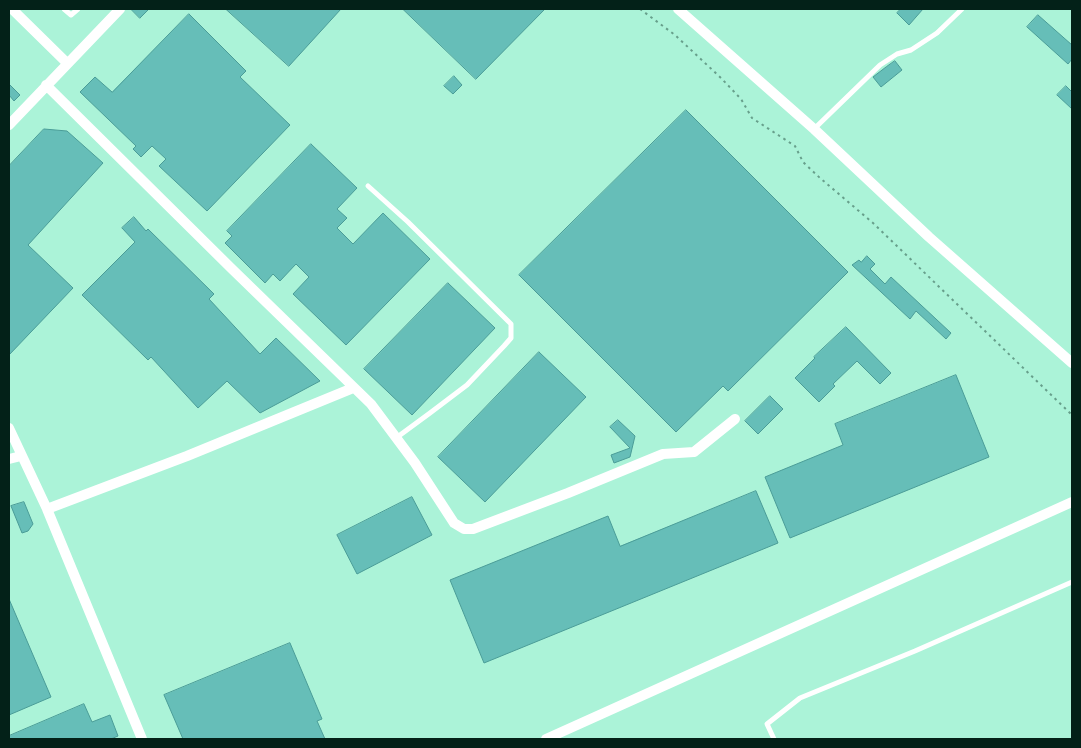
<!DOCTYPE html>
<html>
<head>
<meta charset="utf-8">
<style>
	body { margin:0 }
	#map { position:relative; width:1081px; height:748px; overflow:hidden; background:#abf3d8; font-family:"Source Sans 3",sans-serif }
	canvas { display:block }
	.frame { position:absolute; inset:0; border:10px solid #032118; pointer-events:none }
</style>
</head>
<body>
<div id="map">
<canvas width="1081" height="748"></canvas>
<div class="frame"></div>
</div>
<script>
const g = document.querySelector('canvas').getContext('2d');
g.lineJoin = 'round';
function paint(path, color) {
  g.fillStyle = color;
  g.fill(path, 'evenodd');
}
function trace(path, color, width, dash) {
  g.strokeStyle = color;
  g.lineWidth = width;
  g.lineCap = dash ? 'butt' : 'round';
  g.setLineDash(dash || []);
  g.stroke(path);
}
const building = new Path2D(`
	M131,9H149L140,18Z
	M226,9H341L289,66Z
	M403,9H545L476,79Z
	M901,9H923L909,25L897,13Z
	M189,14L246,71L240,77L290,125L207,211L159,166L166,159L152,146L141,157L133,149L136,146L80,92L95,77L112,92Z
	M1038,15L1072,45V59L1068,64L1027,27Z
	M895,61L902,70L881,87L873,77L886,67Z
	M454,76L462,85L453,94L444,86Z
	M9,84L20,95L14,101L9,95Z
	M1066,86L1072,92V109L1057,95Z
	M686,110L848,272L728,391L723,386L676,432L519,275Z
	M44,129L67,131L103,163L28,245L73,288L9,355V166Z
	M311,144L357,188L337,209L347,218L337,228L353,244L383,213L430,259L346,345L293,294L309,277L296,264L280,281L273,274L265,283L225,243L232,236L227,231Z
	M134,217L146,231L148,229L214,294L209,299L260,354L276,338L320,381L260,413L227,381L198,408L151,357L148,360L82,295L135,242L122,228Z
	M867,256L875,264L870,269L885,284L891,277L951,333L946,339L916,311L910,319L852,265L859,260L861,262Z
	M448,283L495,328L412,415L364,369Z
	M846,327L891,373L880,384L857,361L833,384L835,386L819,402L795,378L815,358L814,357Z
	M539,352L586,397L485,502L438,457Z
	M956,375L989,457L790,538L765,477L843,445L835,424Z
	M770,396L783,409L758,434L745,421Z
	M618,420L635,436L630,457L614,463L611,455L630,448L610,427Z
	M756,491L778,543L484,663L450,580L608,516L620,546Z
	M412,497L432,535L357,574L337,535Z
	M24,502L33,524L28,531L22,533L11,506Z
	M9,599L51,697L9,715Z
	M290,643L322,719L317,721L325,739H183L164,695Z
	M84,704L92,722L110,715L118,736L111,739H9V736Z`);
const path = new Path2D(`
	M640,9L675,35L721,78L741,99L752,118L795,146L803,162L820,178L873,223L1072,415`);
const service = new Path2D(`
	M64,9L71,15L78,9
	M814,129L880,65L897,54L911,50L937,33L962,9
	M368,186L408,222L511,324V338L504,346L467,385L430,413L396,438
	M774,739L767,724L800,698L915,651L1072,582`);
const minor = new Path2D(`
	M12,9L67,63
	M678,9L814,129L929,237L1072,363
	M46,85L232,269L371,404L415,463L454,523L464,529H473L568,493L663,454L694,452L735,419
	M9,125L120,9
	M9,428L47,509L142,739
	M9,459L21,456
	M47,509L187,456L353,388
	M546,739L1072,502`);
paint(building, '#66beb8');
trace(building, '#4a9c97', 1);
trace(path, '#679f8b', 2, [2.5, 4]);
trace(service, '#fff', 5);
trace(minor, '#fff', 10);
</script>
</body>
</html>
